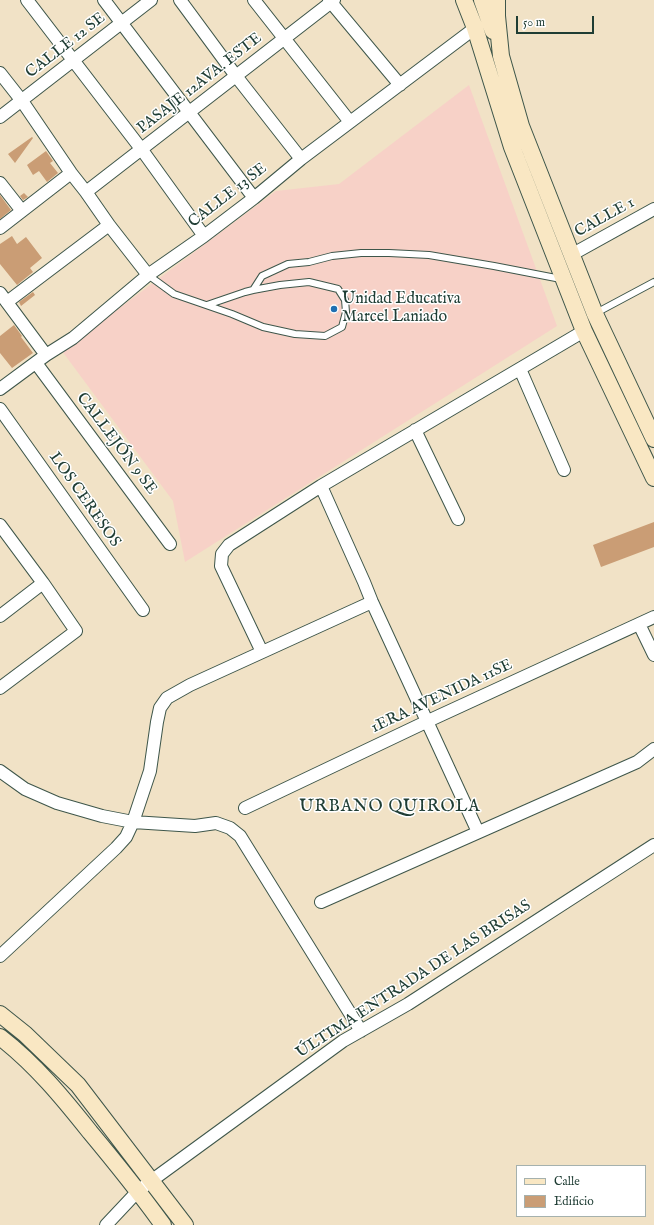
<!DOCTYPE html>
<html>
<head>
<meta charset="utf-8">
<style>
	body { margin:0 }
	#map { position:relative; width:654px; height:1225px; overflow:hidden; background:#f1e2c6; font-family:"IM FELL English",serif }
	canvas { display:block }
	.legend { position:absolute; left:516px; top:1165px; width:130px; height:52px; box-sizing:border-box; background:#fff; border:1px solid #a5b1ae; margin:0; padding:5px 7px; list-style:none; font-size:12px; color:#1f3d34 }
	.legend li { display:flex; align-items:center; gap:8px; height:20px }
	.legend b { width:20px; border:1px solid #a5b1ae }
	.scale { position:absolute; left:516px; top:16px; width:78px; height:18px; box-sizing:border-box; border:2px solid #1f3d34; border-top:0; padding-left:5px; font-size:12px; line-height:14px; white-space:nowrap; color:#1f3d34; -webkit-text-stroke:3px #fff; paint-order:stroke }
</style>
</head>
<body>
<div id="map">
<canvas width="654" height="1225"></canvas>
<ul class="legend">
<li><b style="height:5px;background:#f9e7c3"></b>Calle</li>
<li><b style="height:11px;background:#ca9d75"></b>Edificio</li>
</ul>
<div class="scale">50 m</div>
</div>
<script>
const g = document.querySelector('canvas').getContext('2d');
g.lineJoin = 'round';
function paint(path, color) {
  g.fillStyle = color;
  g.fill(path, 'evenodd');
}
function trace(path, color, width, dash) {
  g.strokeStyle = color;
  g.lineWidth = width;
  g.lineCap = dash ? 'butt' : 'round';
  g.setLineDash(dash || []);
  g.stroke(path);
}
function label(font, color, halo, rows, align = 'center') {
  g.font = font + ' "IM FELL English",serif';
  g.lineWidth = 3;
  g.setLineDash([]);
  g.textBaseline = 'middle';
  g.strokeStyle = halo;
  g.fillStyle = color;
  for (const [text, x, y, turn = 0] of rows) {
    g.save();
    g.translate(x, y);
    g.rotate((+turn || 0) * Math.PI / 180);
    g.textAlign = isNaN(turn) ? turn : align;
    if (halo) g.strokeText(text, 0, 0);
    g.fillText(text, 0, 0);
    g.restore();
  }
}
const built = new Path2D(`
	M469,85L557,326L185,562L173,501L62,351L276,191L339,184Z`);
const building = new Path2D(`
	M32,137L33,138L15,163L8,154Z
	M46,151L53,161L50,163L58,173L47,182L39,171L33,175L27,165Z
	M24,193L28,197L23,200L20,196Z
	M0,195L11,210L0,219Z
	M12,236L17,244L26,237L42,258L30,268L33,272L17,285L0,264V244Z
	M33,292L35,295L21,306L19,302Z
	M14,325L22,336L21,337L33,353L12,368L0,353V336Z
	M654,522V547L601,567L593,545Z`);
const lane = new Path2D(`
	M148,275L174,294L232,314L263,327L295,334L325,336L342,327L346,312L345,300L338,289L309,282L280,285L253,290
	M207,305L245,292L253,290L262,276L288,264L309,262L332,256L361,253H389L429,255L494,266L561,279
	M596,313L654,282`);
const street = new Path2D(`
	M27,0L142,150L204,236
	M104,0L254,198
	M180,0L236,76L301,159
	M254,0L350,122
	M329,0L400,85
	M0,73L22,101L71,173L86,192L109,225L148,275
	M0,117L151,0
	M0,183L22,211
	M86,192L334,0
	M0,228L71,173
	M571,255L654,209
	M0,293L46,355
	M7,302L109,225
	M36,363L170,544
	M520,369L564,470
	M0,389L46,355L73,338L148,275L204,236L254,198L301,159L475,28
	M0,409L143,610
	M415,430L458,519
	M321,486L364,582L372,602L478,832
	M0,525L43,583L76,631L0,688
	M0,616L43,583
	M639,624L654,655
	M262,652L221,566L222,554L229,545L321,486L584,331
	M0,771L25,789L57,803L102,816L133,822L195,826L216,823L230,828L240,836L361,1031
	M245,808L428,721L654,617
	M321,902L637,762L654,749
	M0,956L116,848L126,837L133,822L150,771L157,722L160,708L167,698L190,685L372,602
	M106,1225L138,1191L151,1181L343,1041L408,1004L654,845`);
const secondary = new Path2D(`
	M464,0L475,28L512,147L584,331L654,478
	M482,0L493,31
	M497,0V16L501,56L521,126L595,314L654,439
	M0,1014L25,1034L78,1085L185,1225
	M0,1037C35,1064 63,1098 90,1132C115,1162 140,1193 163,1225`);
const markers = [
	[334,309,4,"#1f6fb2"]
];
const streetNames = [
	["CALLE 12 SE",66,46,-38],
	["PASAJE 12AVA. ESTE",200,84,-38],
	["CALLE 13 SE",228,196,-38],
	["CALLE 1",605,218,-29],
	["CALLEJÓN 9 SE",116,444,53],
	["LOS CERESOS",84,500,55],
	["1ERA AVENIDA 11SE",442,697,-25],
	["ÚLTIMA ENTRADA DE LAS BRISAS",414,980,-33]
];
const poiNames = [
	["Unidad Educativa",342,300],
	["Marcel Laniado",342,318]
];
const neighbourhoodNames = [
	["URBANO QUIROLA",390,808]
];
paint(built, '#f7d1c7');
paint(building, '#ca9d75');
trace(lane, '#3e564a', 8);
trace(street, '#3e564a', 14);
trace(secondary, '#3e564a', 18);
trace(lane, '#fff', 6);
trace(street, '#fff', 12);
trace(secondary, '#f9e7c3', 16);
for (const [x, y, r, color] of markers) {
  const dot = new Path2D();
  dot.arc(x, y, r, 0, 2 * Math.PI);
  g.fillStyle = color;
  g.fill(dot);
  trace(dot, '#fff', 1.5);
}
label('16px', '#1f3d34', '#fff', streetNames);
label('16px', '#1f3d34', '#fff', poiNames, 'left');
g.letterSpacing = '1px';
label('17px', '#1f3d34', '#fff', neighbourhoodNames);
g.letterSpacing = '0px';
</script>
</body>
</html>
